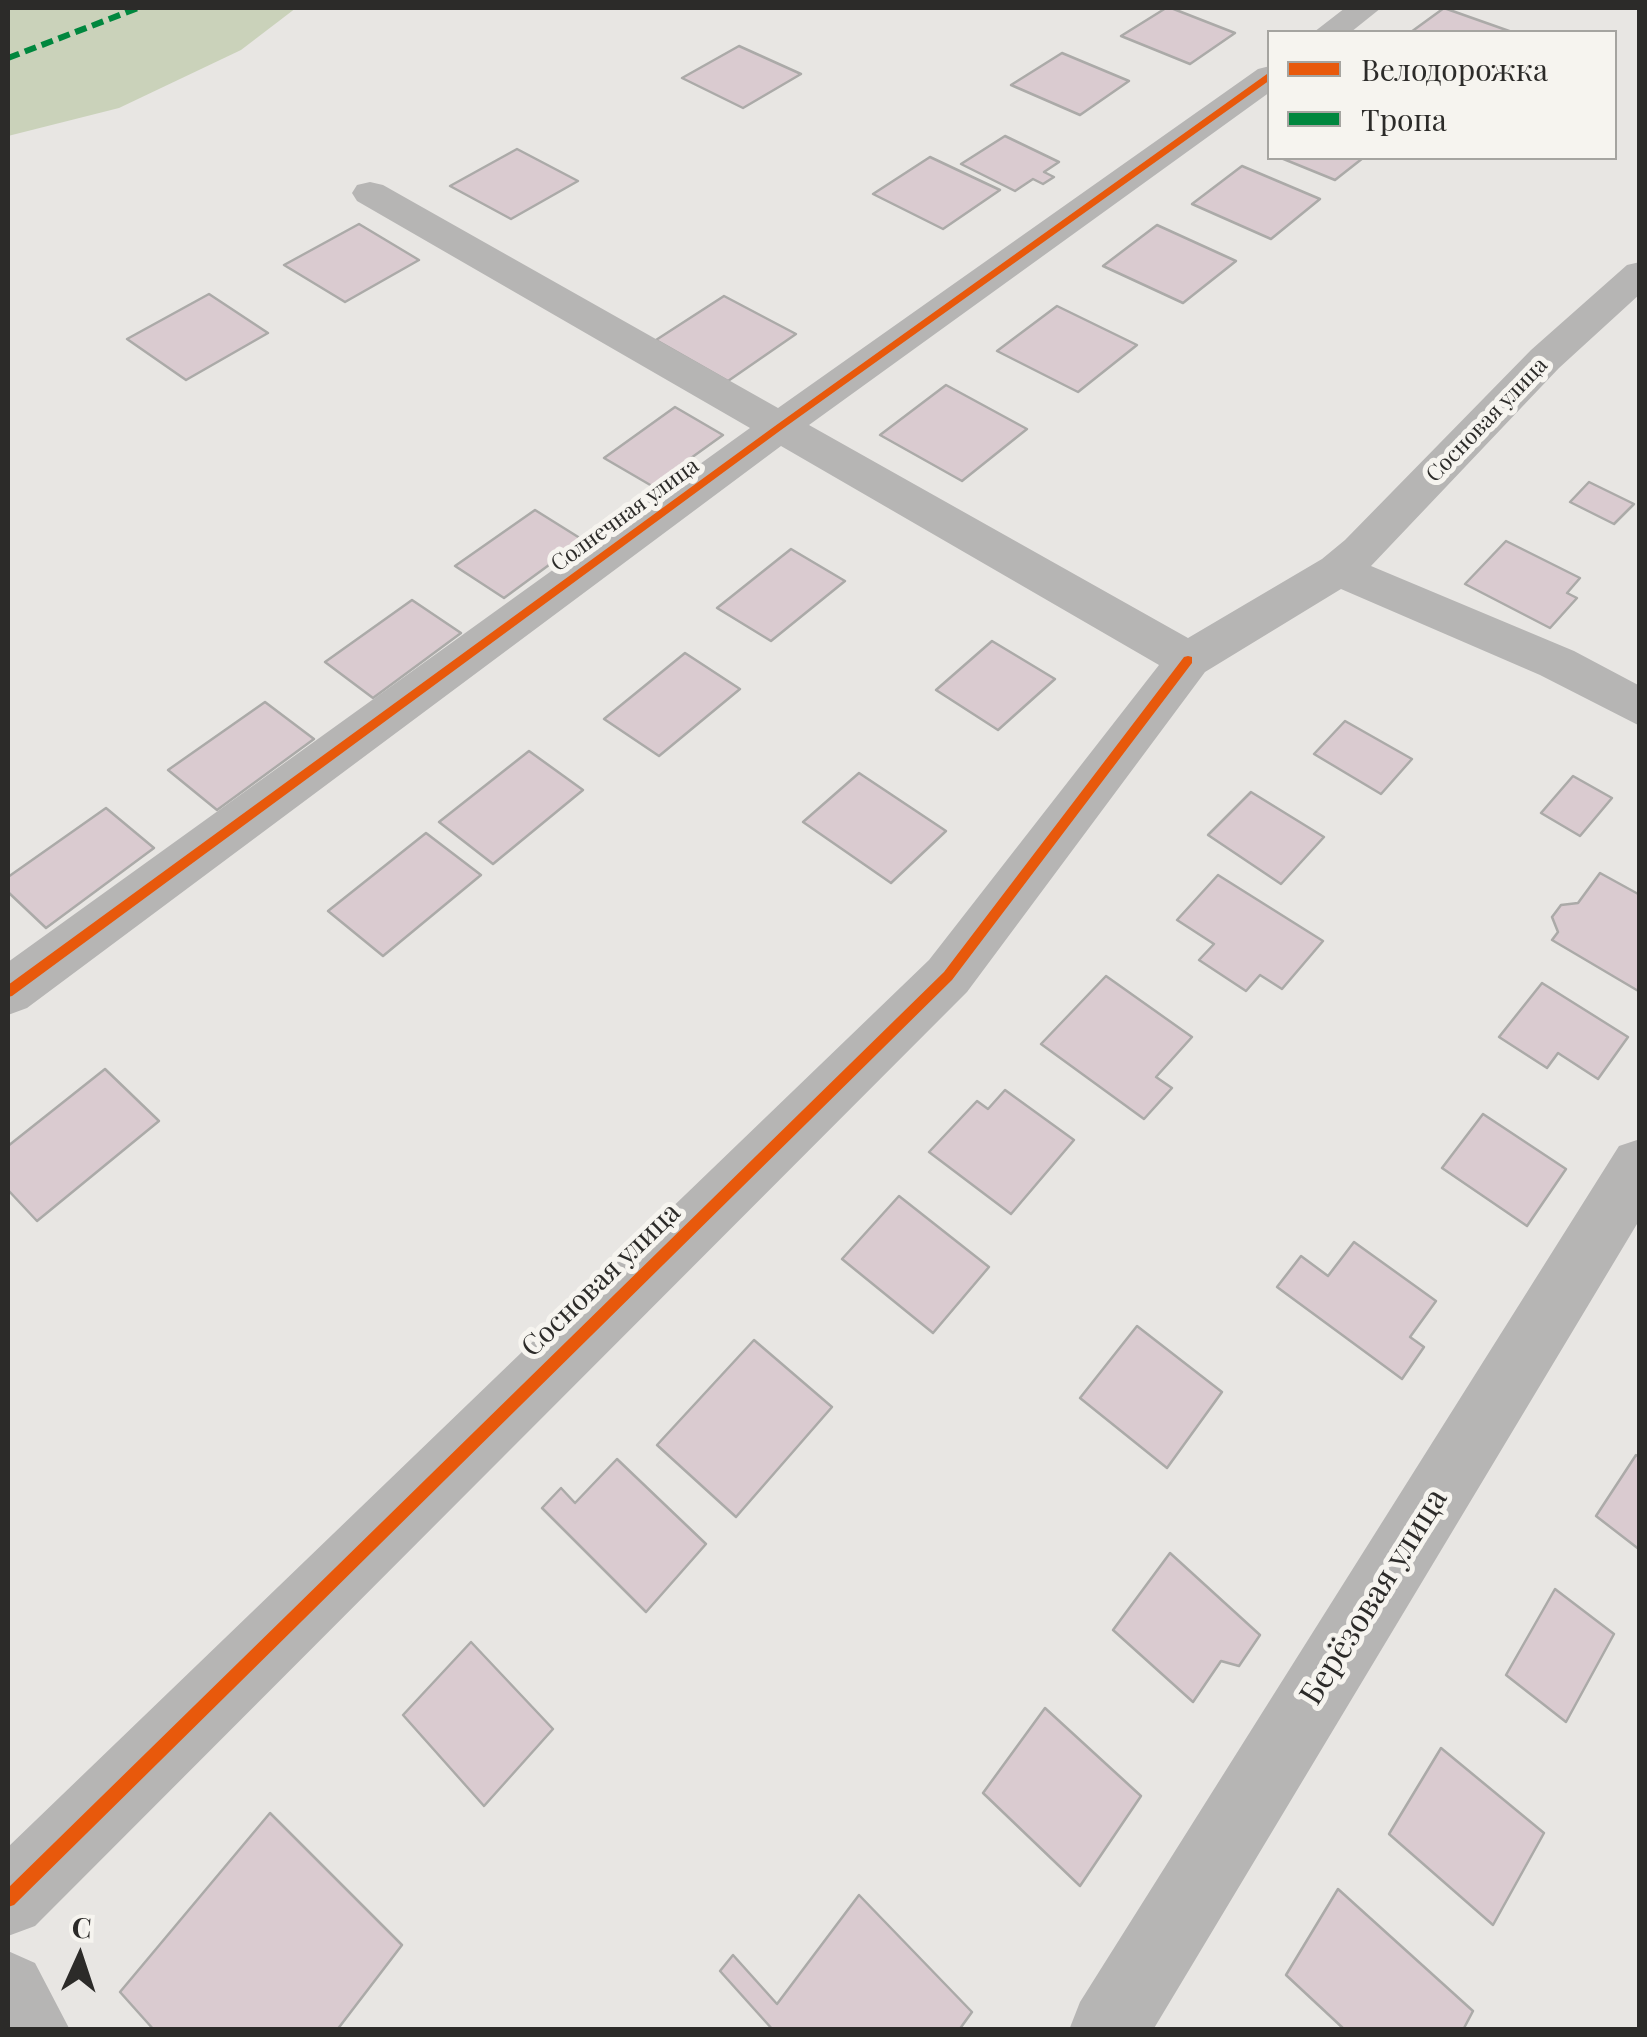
<!DOCTYPE html>
<html>
<head>
<meta charset="utf-8">
<style>
	body { margin:0 }
	#map { position:relative; width:1647px; height:2037px; overflow:hidden; background:#e8e6e3; font-family:"Playfair Display",serif }
	canvas { display:block }
	.frame { position:absolute; inset:0; border:10px solid #2c2b29; pointer-events:none }
	.legend { position:absolute; left:1267px; top:30px; width:350px; height:130px; box-sizing:border-box; background:#f6f4ef; border:2px solid #a5a4a0; margin:0; padding:12px 18px; list-style:none; font-size:30px; color:#2c2b29 }
	.legend li { display:flex; align-items:center; gap:20px; height:50px }
	.legend b { width:50px; border:2px solid #a5a4a0 }
	.north { position:absolute; left:30px; top:1907px; width:100px; height:100px; -webkit-text-stroke:8px #f6f4ef; paint-order:stroke; rotate:3deg; font-size:28px; font-weight:700; line-height:40px; text-align:center; color:#2c2b29 }
	.north::after { content:''; display:block; margin:auto; width:35px; height:45px; background:#2c2b29; clip-path:polygon(50% 0,100% 100%,50% 72%,0 100%) }
</style>
</head>
<body>
<div id="map">
<canvas width="1647" height="2037"></canvas>
<div class="frame"></div>
<ul class="legend">
<li><b style="height:12px;background:#e8590c"></b>Велодорожка</li>
<li><b style="height:12px;background:#00873e"></b>Тропа</li>
</ul>
<div class="north">С</div>
</div>
<script>
const g = document.querySelector('canvas').getContext('2d');
g.lineJoin = 'round';
function paint(path, color) {
  g.fillStyle = color;
  g.fill(path, 'evenodd');
}
function trace(path, color, width, dash) {
  g.strokeStyle = color;
  g.lineWidth = width;
  g.lineCap = dash ? 'butt' : 'round';
  g.setLineDash(dash || []);
  g.stroke(path);
}
function label(font, color, halo, rows, align = 'center') {
  g.font = font + ' "Playfair Display",serif';
  g.lineWidth = 10;
  g.setLineDash([]);
  g.textBaseline = 'middle';
  g.strokeStyle = halo;
  g.fillStyle = color;
  for (const [text, x, y, turn = 0] of rows) {
    g.save();
    g.translate(x, y);
    g.rotate((+turn || 0) * Math.PI / 180);
    g.textAlign = isNaN(turn) ? turn : align;
    if (halo) g.strokeText(text, 0, 0);
    g.fillText(text, 0, 0);
    g.restore();
  }
}
const green = new Path2D(`
	M8,8H296L241,50L119,108L8,136Z`);
const building = new Path2D(`
	M1166,8H1171L1235,33L1190,64L1121,36Z
	M1444,8L1512,32H1411Z
	M739,46L801,74L743,108L682,78Z
	M1062,53L1129,81L1080,115L1011,85Z
	M1005,136L1059,162L1044,172L1054,177L1043,184L1033,179L1015,191L961,164Z
	M517,149L578,181L511,219L450,186Z
	M930,157L1000,190L943,229L873,194Z
	M1281,158H1363L1335,180Z
	M1242,166L1320,199L1271,239L1192,204Z
	M359,224L419,260L345,302L284,265Z
	M1157,225L1236,261L1183,303L1103,266Z
	M209,294L268,333L186,380L127,339Z
	M724,296L796,334L728,381L656,340Z
	M1057,306L1137,345L1078,392L997,351Z
	M946,385L1027,429L962,481L880,435Z
	M675,407L723,435L652,486L604,458Z
	M1589,482L1634,504L1614,524L1570,502Z
	M535,510L583,540L504,598L455,566Z
	M1506,541L1580,578L1567,593L1577,598L1550,628L1465,584Z
	M791,549L845,581L771,641L717,608Z
	M412,600L461,633L373,698L325,662Z
	M992,641L1055,679L998,730L936,690Z
	M685,653L740,689L659,756L604,719Z
	M265,702L314,739L217,810L168,770Z
	M1345,721L1412,759L1381,794L1314,754Z
	M529,751L583,790L493,864L439,822Z
	M859,773L946,831L891,883L803,822Z
	M1573,776L1612,798L1580,836L1541,813Z
	M1251,792L1324,837L1281,884L1208,835Z
	M106,808L154,848L46,928L8,892V877Z
	M426,833L481,875L383,956L328,911Z
	M1600,873L1640,895V992L1552,940L1558,932L1552,917L1561,905L1578,903Z
	M1218,875L1323,941L1282,989L1260,975L1246,991L1199,960L1214,944L1177,920Z
	M1106,976L1192,1037L1156,1077L1172,1088L1144,1119L1041,1044Z
	M1542,983L1628,1037L1598,1079L1558,1053L1547,1068L1499,1037Z
	M105,1069L159,1121L37,1221L8,1190V1146Z
	M1005,1090L1074,1140L1011,1214L929,1152L977,1101L988,1109Z
	M1483,1114L1566,1169L1527,1226L1442,1168Z
	M899,1196L989,1267L933,1333L842,1259Z
	M1354,1242L1436,1301L1410,1337L1424,1347L1402,1379L1277,1287L1301,1256L1328,1276Z
	M1137,1326L1222,1392L1167,1468L1080,1398Z
	M754,1340L832,1407L736,1517L657,1445Z
	M1636,1455L1640,1457V1550L1596,1516Z
	M617,1459L706,1544L646,1612L542,1508L561,1488L575,1503Z
	M1170,1553L1260,1635L1239,1666L1221,1661L1193,1702L1113,1630Z
	M1555,1589L1614,1634L1566,1722L1506,1675Z
	M471,1642L553,1729L484,1806L403,1715Z
	M1045,1708L1141,1796L1080,1886L983,1793Z
	M1441,1748L1544,1833L1493,1925L1389,1834Z
	M270,1813L402,1945L337,2030H154L120,1992Z
	M1338,1889L1473,2011L1463,2030H1345L1286,1975Z
	M859,1895L972,2012L959,2030H773L720,1971L733,1955L777,2004Z`);
const minor = new Path2D(`
	M1345,8H1381L1351,32H1314Z
	M1270,66V92L809,425L1188,638L1322,559L1345,540L1531,350L1627,265L1640,262V294L1559,368L1371,566L1574,651L1640,686V726L1540,675L1341,589L1205,672L967,992L35,1926L8,1936V1847L929,960L1159,665L781,446L27,1008L8,1015V962L750,428L357,201L352,193L357,185L370,182L383,185L778,408L1258,69Z
	M1640,1139V1219L1153,2030H1069L1080,2002L1619,1146Z
	M8,1951L35,1963L70,2030H8Z`);
const quiet = new Path2D(`
	M8,58L138,8`);
const cycleway = new Path2D(`
	M1267,74H1270V80L781,430L12,996L8,997V985L775,426Z
	M1188,656L1192,657V663L952,980L14,1905L8,1907V1888L944,972L1184,657Z`);
const farStreetnames = [
	["Сосновая улица",1487,420,-46],
	["Солнечная улица",625,515,-36]
];
const streetNames = [
	["Сосновая улица",601,1280,-44]
];
const nearStreetnames = [
	["Берёзовая улица",1374,1597,-58]
];
paint(green, '#cad2ba');
paint(building, '#dacbd0');
trace(building, '#abaaa8', 2.5);
paint(minor, '#b6b5b4');
trace(quiet, '#00873e', 6, [12, 6]);
paint(cycleway, '#e8590c');
label('22px', '#2c2b29', '#f6f4ef', farStreetnames);
label('28px', '#2c2b29', '#f6f4ef', streetNames);
label('32px', '#2c2b29', '#f6f4ef', nearStreetnames);
</script>
</body>
</html>
